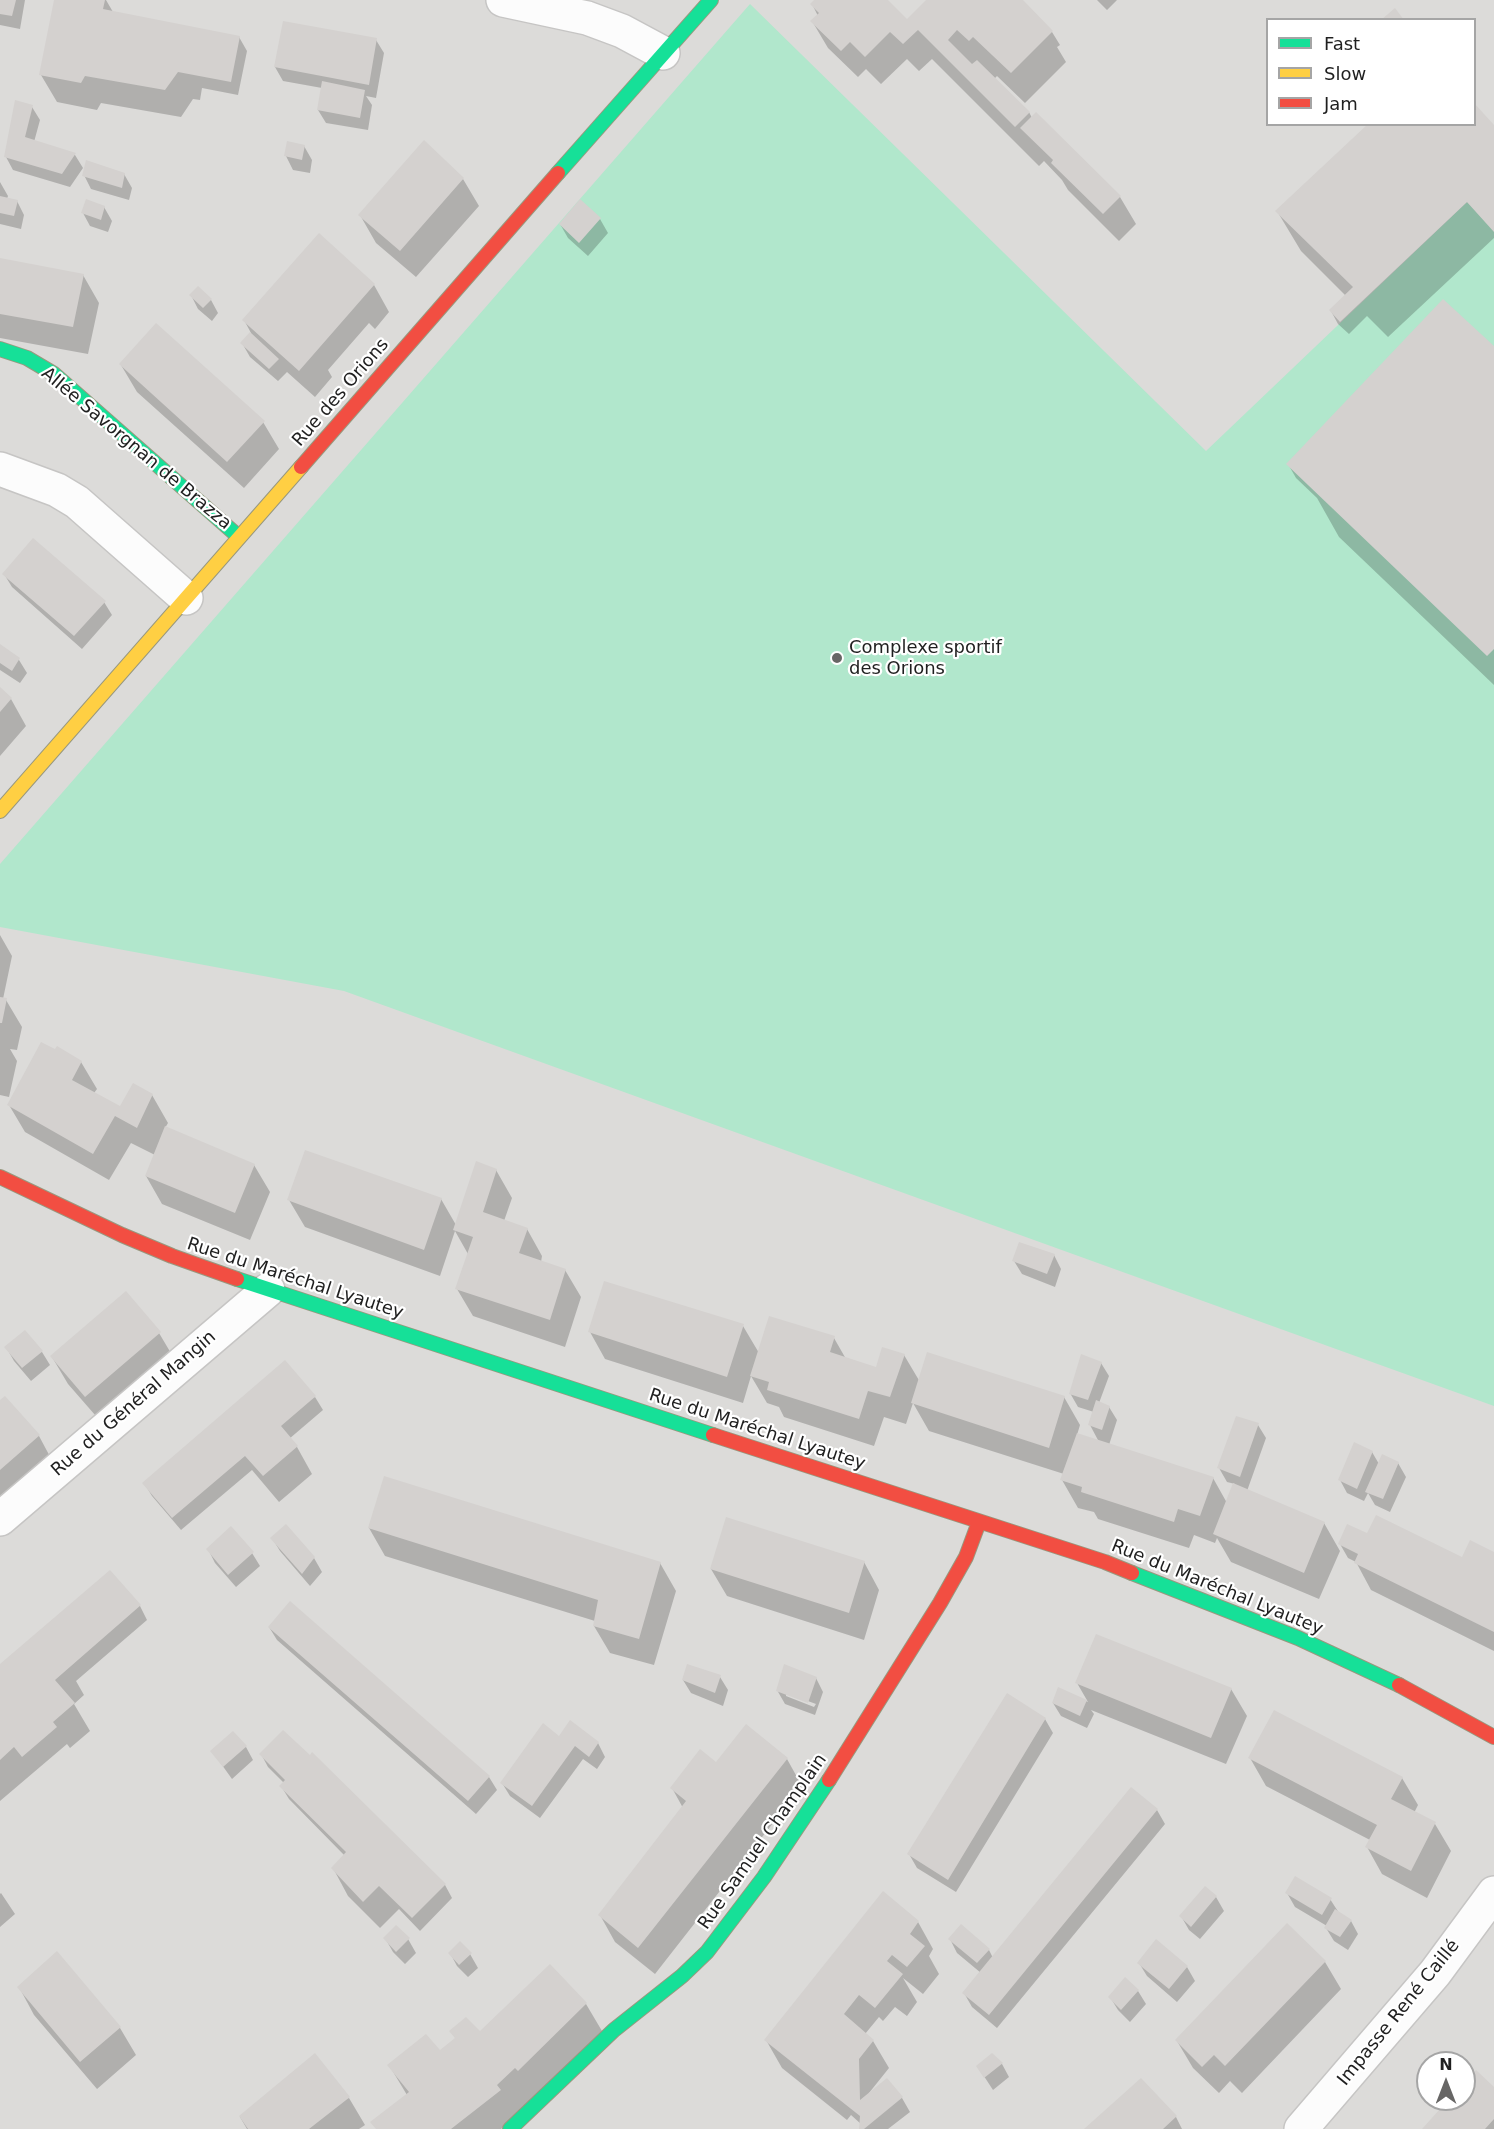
<!DOCTYPE html>
<html>
<head>
<meta charset="utf-8">
<style>
	body { margin:0 }
	#map { position:relative; width:1494px; height:2129px; overflow:hidden; background:#edebe8; font-family:"DejaVu Sans",sans-serif }
	canvas { display:block }
	.legend { position:absolute; left:1266px; top:18px; width:210px; height:108px; box-sizing:border-box; background:#fff; border:2px solid #a5a5a5; margin:0; padding:8px 10px; list-style:none; font-size:18px; color:#1f1f1f }
	.legend li { display:flex; align-items:center; gap:12px; height:30px }
	.legend b { width:30px; border:2px solid #a5a5a5 }
	.north { position:absolute; left:1416px; top:2051px; width:60px; height:60px; box-sizing:border-box; background:#fff; border:2px solid #a5a5a5; border-radius:50%; rotate:0deg; font-size:16px; font-weight:700; line-height:24px; text-align:center; color:#1f1f1f }
	.north::after { content:''; display:block; margin:auto; width:21px; height:27px; background:#676665; clip-path:polygon(50% 0,100% 100%,50% 72%,0 100%) }
</style>
</head>
<body>
<div id="map">
<canvas width="1494" height="2129"></canvas>
<ul class="legend">
<li><b style="height:8px;background:#16e098"></b>Fast</li>
<li><b style="height:8px;background:#ffcf43"></b>Slow</li>
<li><b style="height:8px;background:#f24e42"></b>Jam</li>
</ul>
<div class="north">N</div>
</div>
<script>
const g = document.querySelector('canvas').getContext('2d');
g.lineJoin = 'round';
function paint(path, color) {
  g.fillStyle = color;
  g.fill(path, 'evenodd');
}
function trace(path, color, width, dash) {
  g.strokeStyle = color;
  g.lineWidth = width;
  g.lineCap = dash ? 'butt' : 'round';
  g.setLineDash(dash || []);
  g.stroke(path);
}
function label(font, color, halo, rows, align = 'center') {
  g.font = font + ' "DejaVu Sans",sans-serif';
  g.lineWidth = 4.5;
  g.setLineDash([]);
  g.textBaseline = 'middle';
  g.strokeStyle = halo;
  g.fillStyle = color;
  for (const [text, x, y, turn = 0] of rows) {
    g.save();
    g.translate(x, y);
    g.rotate((+turn || 0) * Math.PI / 180);
    g.textAlign = isNaN(turn) ? turn : align;
    if (halo) g.strokeText(text, 0, 0);
    g.fillText(text, 0, 0);
    g.restore();
  }
}
const residential = new Path2D(`
	M0,0H1494V2129H0ZM1268,20H1474V124H1268ZM1428,2063H1464V2099H1428Z`);
const pitch = new Path2D(`
	M750,4L1206,451L1467,202L1494,231V1406L344,991L0,927V864Z`);
const shadow = new Path2D(`
	M0,0H25L20,29L0,25Z
	M57,0H106L113,12L239,37L247,51L238,95L202,88L200,100L193,99L181,117L101,103L97,110L57,102L41,75Z
	M816,0H886L911,26L928,0H1021L1052,32L1060,45L1057,47L1066,62L1025,103L997,76L994,79L1029,112L1032,118L1036,114L1120,197L1136,224L1119,241L1068,190L1062,180L1044,161L1039,166L932,59L919,71L907,59L881,84L866,69L858,77L828,48L812,21L818,16L812,4Z
	M1097,0H1117L1107,10Z
	M376,40L384,53L376,98L366,96L372,105L368,130L326,123L318,110L322,88L283,81L275,67Z
	M32,107L40,120L34,142L75,155L83,168L70,187L13,170L6,157Z
	M1494,128V238L1388,337L1367,316L1349,334L1338,324L1331,311L1346,296L1301,251L1277,211Z
	M304,146L312,160L310,173L293,170L286,156Z
	M124,174L132,188L129,200L91,189L84,175Z
	M463,179L479,206L416,277L376,243L360,215Z
	M0,182L8,196L7,199L17,201L24,215L21,229L0,224Z
	M104,207L112,221L108,232L90,226L83,213Z
	M600,219L608,233L588,256L568,238L560,224Z
	M0,260L83,275L99,303L88,354L0,338Z
	M374,285L389,312L375,329L369,323L328,370L332,377L315,397L287,372L278,381L250,357L242,343L251,333L244,320Z
	M191,295L211,300L218,313L212,321L198,309Z
	M1494,348V685L1339,537L1317,498L1296,478L1288,464Z
	M121,365L263,422L279,449L244,488L137,392Z
	M4,574L104,602L112,615L82,649L12,587Z
	M0,646L19,660L27,673L20,683L0,670Z
	M0,689L11,699L26,726L0,756Z
	M0,935L12,956L3,999L6,1000L22,1027L17,1050L10,1049L17,1061L9,1097L0,1095Z
	M81,1062L97,1089L94,1093L121,1108L152,1095L168,1123L165,1128L254,1165L270,1192L250,1240L162,1204L146,1176L155,1155L131,1143L109,1180L25,1132L9,1105Z
	M496,1170L512,1198L504,1221L527,1229L542,1256L541,1262L565,1270L581,1297L565,1347L473,1316L457,1289L468,1254L455,1231L440,1276L305,1227L289,1200L441,1199L456,1225Z
	M1054,1255L1061,1269L1055,1287L1022,1274L1014,1261Z
	M743,1326L759,1353L834,1338L846,1359L877,1369L904,1355L920,1382L1064,1397L1080,1425L1077,1435L1099,1442L1090,1425L1094,1412L1078,1407L1070,1393L1101,1363L1109,1376L1099,1403L1109,1407L1117,1420L1109,1445L1213,1478L1227,1503L1235,1484L1227,1482L1219,1468L1258,1425L1266,1438L1247,1491L1324,1523L1340,1551L1319,1599L1231,1562L1217,1538L1215,1543L1194,1535L1189,1548L1098,1519L1094,1512L1078,1508L1062,1480L1064,1474L929,1431L913,1403L906,1424L884,1417L874,1446L784,1417L779,1407L767,1403L751,1376L743,1403L605,1359L590,1332Z
	M159,1333L175,1360L102,1423L68,1384L52,1357Z
	M6,1347L42,1352L50,1365L31,1381L14,1361Z
	M315,1397L323,1410L289,1439L297,1447L312,1474L279,1502L252,1470L181,1530L152,1496L144,1483Z
	M5,1398L39,1436L54,1464L0,1511V1402Z
	M1372,1452L1379,1464L1398,1463L1406,1477L1390,1512L1375,1505L1368,1493L1364,1501L1347,1493L1340,1480Z
	M369,1528L660,1563L676,1591L654,1665L610,1653L594,1626L595,1621L385,1556Z
	M1368,1535L1463,1559L1494,1554V1651L1371,1590L1356,1562L1348,1558L1340,1544Z
	M272,1538L314,1558L322,1572L310,1586L280,1551Z
	M208,1549L252,1553L260,1566L236,1587L215,1563Z
	M864,1562L879,1590L864,1640L727,1596L711,1569Z
	M110,1572L140,1606L147,1620L76,1681L84,1695L74,1704L90,1731L70,1748L67,1744L0,1801V1666Z
	M290,1603L489,1777L497,1790L476,1814L277,1640L269,1627Z
	M688,1666L720,1677L728,1690L723,1706L691,1693L683,1680Z
	M816,1678L823,1692L815,1715L785,1704L777,1690ZM786,1693L816,1704L814,1707L786,1696Z
	M1077,1683L1231,1689L1247,1716L1226,1764L1091,1710L1094,1714L1087,1728L1061,1716L1053,1703L1059,1689L1088,1702Z
	M1045,1719L1053,1733L956,1892L917,1868L909,1854Z
	M559,1738L598,1743L605,1757L597,1769L583,1759L540,1818L510,1796L502,1783Z
	M246,1747L253,1760L232,1779L212,1751Z
	M261,1754L445,1885L452,1898L420,1931L399,1909L380,1928L348,1896L333,1868L345,1856L289,1799L281,1786L284,1783L268,1767Z
	M1250,1758L1402,1778L1418,1805L1414,1813L1435,1824L1451,1851L1427,1898L1382,1874L1367,1847L1370,1840L1266,1786Z
	M787,1759L802,1786L655,1974L615,1942L600,1915L683,1808L672,1788L716,1764Z
	M1132,1789L1157,1810L1165,1824L997,2028L972,2007L964,1993L981,1973L957,1953L950,1939L989,1950L993,1958Z
	M1205,1888L1216,1897L1224,1911L1200,1939L1189,1930L1181,1916Z
	M1,1893L15,1914L0,1927V1894Z
	M1287,1893L1330,1899L1339,1913L1351,1921L1358,1934L1348,1950L1334,1941L1326,1928L1327,1926L1295,1907Z
	M918,1922L933,1949L929,1956L939,1974L923,1994L903,1978L917,2002L907,2016L895,2007L883,2021L879,2017L865,2034L873,2041L889,2068L869,2093L870,2094L887,2080L902,2098L910,2112L888,2129H861V2124L851,2115L847,2120L782,2068L766,2040Z
	M1287,1925L1325,1962L1341,1989L1242,2093L1230,2081L1219,2093L1193,2068L1177,2041Z
	M385,1938L408,1939L416,1953L405,1964L393,1952Z
	M1156,1941L1187,1967L1195,1981L1177,2002L1147,1976L1139,1963Z
	M57,1953L120,2028L136,2055L97,2089L34,2015L19,1987Z
	M450,1953L470,1954L478,1968L468,1977L457,1966Z
	M1138,1991L1146,2004L1130,2022L1118,2010L1110,1997Z
	M586,2004L602,2031L501,2129H376L407,2095L389,2065L440,2052L456,2039L451,2031L480,2033Z
	M992,2055L1002,2064L1009,2077L993,2090L978,2067Z
	M1141,2080L1176,2117L1182,2129H1086Z
	M1464,2085L1494,2089V2129H1424L1451,2099H1464Z
	M349,2098L365,2125L359,2129H247L240,2117Z`);
const building = new Path2D(`
	M0,0H16L12,16L0,14Z
	M54,0H105L103,9L240,36L231,82L178,72L165,90L85,76L81,83L39,75Z
	M814,0H888L907,19L926,0H1023L1053,31L1011,73L973,37L969,41L957,30L948,40L972,64L977,60L1030,112L1015,127L918,30L903,44L890,32L865,57L850,42L841,51L810,21L819,13L810,4Z
	M1395,8L1404,20H1381Z
	M283,21L377,38L369,85L274,67Z
	M322,81L365,90L360,118L317,110Z
	M15,100L33,105L25,137L76,153L62,174L4,157Z
	M1474,103L1494,125V232L1467,202L1340,322L1329,310L1353,287L1275,211L1368,124H1474Z
	M1036,112L1121,196L1103,214L1051,163L1053,160L1020,128Z
	M424,140L464,178L400,251L358,215Z
	M287,141L305,145L302,160L284,156Z
	M86,160L125,173L122,188L82,176Z
	M0,196L18,200L14,216L0,213Z
	M86,199L105,206L101,220L81,213Z
	M580,199L601,218L579,243L559,224Z
	M319,233L375,284L299,371L242,320Z
	M0,258L84,274L73,327L0,314Z
	M198,286L212,299L203,308L189,295Z
	M1443,299L1494,346V649L1487,656L1286,464Z
	M156,323L265,421L227,462L119,364Z
	M250,332L279,359L269,369L240,343Z
	M33,538L106,601L74,636L2,574Z
	M0,644L20,658L12,671L0,663Z
	M0,687L12,698L0,712Z
	M0,997L7,998L2,1023H0Z
	M41,1042L55,1049L57,1046L82,1061L72,1080L120,1106L133,1083L153,1094L137,1128L115,1116L93,1154L7,1105Z
	M165,1126L255,1164L235,1213L145,1176Z
	M305,1150L442,1198L424,1250L287,1200Z
	M476,1161L497,1169L483,1212L528,1228L519,1253L566,1269L550,1320L455,1289L473,1237L453,1230Z
	M1019,1242L1055,1254L1047,1274L1012,1261Z
	M604,1281L744,1324L727,1377L588,1332Z
	M126,1291L161,1332L85,1397L50,1356Z
	M769,1316L835,1336L830,1352L876,1367L882,1347L905,1354L890,1397L868,1391L859,1419L767,1390L769,1382L750,1376Z
	M25,1330L43,1351L22,1368L4,1347Z
	M927,1352L1065,1396L1049,1448L911,1403Z
	M1081,1354L1102,1362L1088,1400L1069,1394Z
	M285,1360L316,1396L281,1426L298,1446L263,1476L245,1456L172,1518L142,1483Z
	M5,1396L40,1435L0,1470V1400Z
	M1096,1400L1110,1406L1102,1430L1088,1425Z
	M1236,1416L1259,1423L1240,1477L1217,1468Z
	M1077,1433L1214,1477L1200,1516L1178,1509L1174,1522L1081,1492L1082,1487L1060,1480Z
	M1354,1442L1373,1451L1357,1489L1338,1480Z
	M1382,1454L1399,1462L1383,1499L1365,1492Z
	M384,1476L661,1562L639,1639L593,1626L598,1600L368,1528Z
	M1233,1483L1325,1522L1304,1573L1213,1534Z
	M1376,1515L1462,1557L1470,1540L1494,1552V1632L1354,1563L1358,1554L1338,1544L1347,1524L1367,1533Z
	M726,1517L865,1561L849,1613L710,1569Z
	M286,1524L315,1557L302,1574L270,1538Z
	M231,1526L254,1552L228,1575L206,1549Z
	M110,1570L141,1605L55,1680L75,1703L53,1722L57,1727L22,1757L14,1747L0,1760V1664Z
	M290,1601L490,1776L468,1801L268,1627Z
	M1096,1634L1232,1688L1211,1738L1075,1683Z
	M687,1664L721,1675L715,1693L682,1680Z
	M784,1664L817,1677L808,1703L776,1691Z
	M1058,1687L1087,1700L1080,1716L1052,1703Z
	M1007,1693L1046,1718L948,1880L907,1854Z
	M1274,1710L1403,1777L1391,1799L1436,1822L1411,1871L1365,1847L1377,1825L1248,1758Z
	M570,1720L599,1742L589,1757L575,1746L532,1806L500,1783L543,1723L559,1736Z
	M746,1724L788,1758L638,1948L598,1915L686,1801L670,1788L700,1749L716,1762Z
	M283,1730L310,1755L312,1752L446,1884L412,1918L379,1886L363,1902L331,1868L346,1852L279,1786L285,1780L259,1754Z
	M233,1731L247,1746L223,1767L210,1751Z
	M1131,1787L1158,1809L989,2015L962,1993Z
	M1295,1876L1332,1898L1322,1915L1285,1893Z
	M1205,1886L1217,1896L1191,1927L1179,1916Z
	M883,1891L919,1921L910,1934L925,1946L907,1967L892,1955L887,1961L903,1974L875,2008L859,1995L844,2014L874,2040L859,2059L860,2100L887,2078L903,2097L864,2129H859L860,2116L764,2040Z
	M1335,1909L1352,1920L1340,1937L1324,1928Z
	M1287,1923L1326,1961L1225,2066L1214,2055L1202,2067L1175,2040Z
	M961,1924L990,1949L977,1963L948,1939Z
	M396,1925L410,1938L396,1952L383,1938Z
	M1156,1939L1188,1966L1169,1989L1137,1963Z
	M460,1941L472,1953L459,1965L448,1953Z
	M57,1951L121,2027L80,2062L17,1987Z
	M550,1964L587,2003L518,2071L515,2068L497,2085L501,2090L451,2129H376L370,2122L409,2092L387,2065L426,2034L440,2050L455,2038L449,2031L466,2017L480,2031Z
	M1125,1977L1139,1990L1121,2010L1108,1997Z
	M315,2053L350,2097L309,2129H248L239,2116Z
	M992,2053L1003,2063L984,2078L976,2066Z
	M1476,2070L1494,2087V2119L1485,2129H1422L1449,2099H1464V2083Z
	M1141,2078L1177,2116L1163,2129H1084Z`);
const street = new Path2D(`
	M503,0L587,18L622,31L663,53
	M0,469L57,490L77,502L186,598
	M0,1519L268,1290
	M1301,2129L1435,1973L1494,1893`);
const fast = new Path2D(`
	M558,173L711,0
	M0,349L27,358L54,374L239,537
	M237,1279L713,1435
	M1132,1573L1298,1638L1399,1685
	M510,2129L614,2030L682,1976L707,1952L764,1877L829,1780`);
const slow = new Path2D(`
	M0,811L301,467`);
const jam = new Path2D(`
	M301,467L558,173
	M0,1177L122,1235L172,1256L237,1279
	M713,1435L1105,1562L1132,1573
	M1399,1685L1494,1737
	M829,1780L940,1603L966,1557L979,1522`);
const markers = [
	[837,658,6,"#676665"]
];
const streetNames = [
	["Rue des Orions",341,393,-49],
	["Allée Savorgnan de Brazza",136,449,40],
	["Rue du Maréchal Lyautey",295,1279,18],
	["Rue du Général Mangin",134,1404,-41],
	["Rue du Maréchal Lyautey",757,1430,18],
	["Rue du Maréchal Lyautey",1217,1588,22],
	["Rue Samuel Champlain",763,1842,-55],
	["Impasse René Caillé",1399,2013,-51]
];
const poiNames = [
	["Complexe sportif",849,648],
	["des Orions",849,669]
];
paint(residential, '#dcdbd9');
paint(pitch, '#b1e7cc');
paint(shadow, '#0003');
paint(building, '#d4d1cf');
trace(street, '#c6c5c4', 36);
trace(fast, '#98987e', 16);
trace(slow, '#98987e', 16);
trace(jam, '#98987e', 16);
trace(street, '#fcfcfc', 33);
trace(fast, '#16e098', 14);
trace(slow, '#ffcf43', 14);
trace(jam, '#f24e42', 14);
for (const [x, y, r, color] of markers) {
  const dot = new Path2D();
  dot.arc(x, y, r, 0, 2 * Math.PI);
  g.fillStyle = color;
  g.fill(dot);
  trace(dot, '#fff', 2);
}
label('18px', '#1f1f1f', '#fff', streetNames);
label('18px', '#1f1f1f', '#fff', poiNames, 'left');
</script>
</body>
</html>
